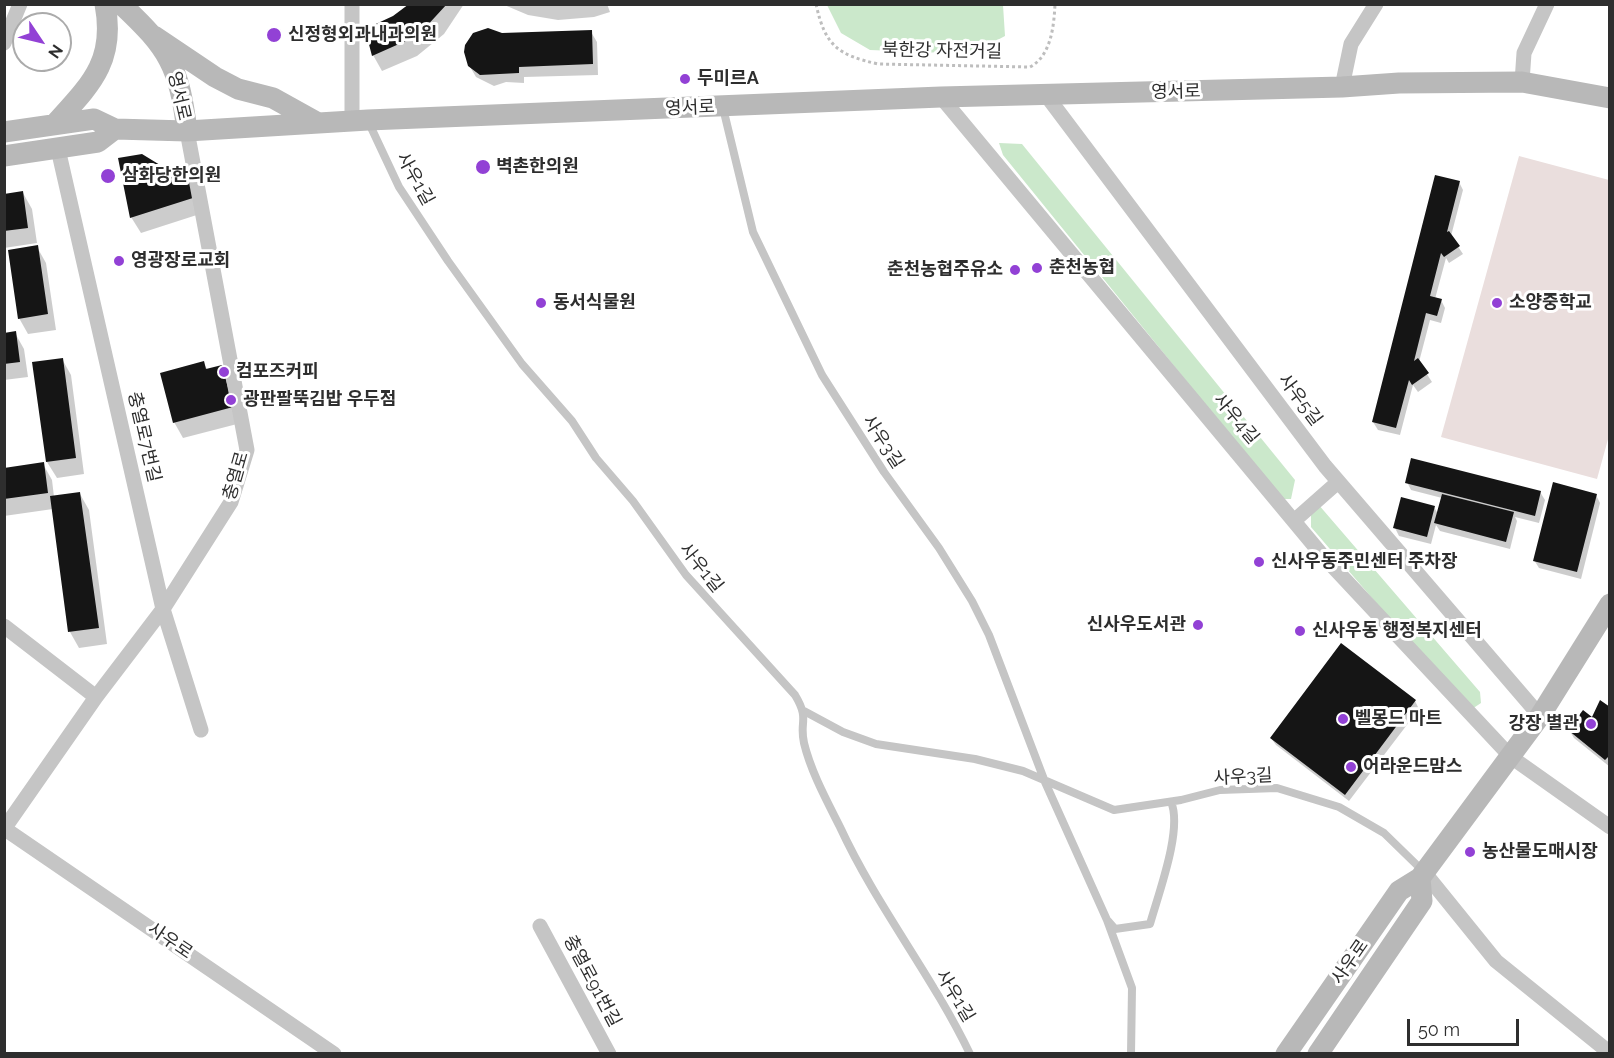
<!DOCTYPE html>
<html>
<head>
<meta charset="utf-8">
<style>
	body { margin:0 }
	#map { position:relative; width:1614px; height:1058px; overflow:hidden; background:#fff; font-family:Raleway,sans-serif }
	canvas { display:block }
	.frame { position:absolute; inset:0; border:6px solid #2e2e2e; pointer-events:none }
	.north { position:absolute; left:12px; top:12px; width:60px; height:60px; box-sizing:border-box; background:#fff; border:2px solid #ababab; border-radius:50%; rotate:125deg; font-size:16px; font-weight:700; line-height:24px; text-align:center; color:#2e2e2e }
	.north::after { content:''; display:block; margin:auto; width:21px; height:27px; background:#9241d5; clip-path:polygon(50% 0,100% 100%,50% 72%,0 100%) }
	.scale { position:absolute; left:1407px; top:1019px; width:112px; height:27px; box-sizing:border-box; border:3px solid #2e2e2e; border-top:0; padding-left:8px; font-size:18px; line-height:21px; white-space:nowrap; color:#2e2e2e; -webkit-text-stroke:4px #fff; paint-order:stroke }
</style>
</head>
<body>
<div id="map">
<canvas width="1614" height="1058"></canvas>
<div class="frame"></div>
<div class="north">N</div>
<div class="scale">50 m</div>
</div>
<script>
const g = document.querySelector('canvas').getContext('2d');
g.lineJoin = 'round';
function paint(path, color) {
  g.fillStyle = color;
  g.fill(path, 'evenodd');
}
function trace(path, color, width, dash) {
  g.strokeStyle = color;
  g.lineWidth = width;
  g.lineCap = dash ? 'butt' : 'round';
  g.setLineDash(dash || []);
  g.stroke(path);
}
function label(font, color, halo, rows, align = 'center') {
  g.font = font + ' Raleway,"Noto Sans KR",sans-serif';
  g.lineWidth = 6;
  g.setLineDash([]);
  g.textBaseline = 'middle';
  g.strokeStyle = halo;
  g.fillStyle = color;
  for (const [text, x, y, turn = 0] of rows) {
    g.save();
    g.translate(x, y);
    g.rotate((+turn || 0) * Math.PI / 180);
    g.textAlign = isNaN(turn) ? turn : align;
    if (halo) g.strokeText(text, 0, 0);
    g.fillText(text, 0, 0);
    g.restore();
  }
}
const green = new Path2D(`
	M1519,156L1609,180L1610,432L1597,479L1441,437Z`);
const water = new Path2D(`
	M827,5H1003L1005,36L971,54L870,50L841,33Z
	M999,143L1022,144L1295,480L1291,499H1282L1003,155Z
	M1318,504L1480,692L1481,703L1469,711L1311,527V510Z`);
const shadow = new Path2D(`
	M411,4H464L444,34L417,56L382,71L373,55L380,25Z
	M502,4H607L610,12L594,17L558,20L528,15Z
	M591,32L597,42L598,75L524,77V83L506,82L494,86L476,77L469,65L502,35Z
	M1459,182L1463,190L1451,236L1463,254L1449,263L1446,258L1435,299L1441,300L1445,308L1441,323L1430,320L1419,362L1432,382L1418,392L1413,385L1400,435L1378,430L1373,422Z
	M181,184L203,213L141,233L131,217Z
	M23,193L32,209L37,243L4,248V195Z
	M37,247L46,263L56,330L28,334L19,318Z
	M15,333L24,349L28,377L4,380V334Z
	M62,359L71,375L84,474L57,478L47,462Z
	M203,363L208,370L221,367L231,383L241,423L183,438L174,422Z
	M43,464L52,480L54,497L80,494L89,510L107,644L79,648L70,632L53,509L4,516V469Z
	M1407,482L1540,492L1545,500L1539,523L1515,517L1517,521L1510,549L1440,531L1436,525L1431,544L1399,536L1395,528L1434,507L1438,514L1442,498L1411,490Z
	M1596,495L1600,503L1581,579L1539,568L1534,560Z
	M1415,701L1419,709L1349,801L1276,745L1271,738Z
	M1610,709V767L1574,738L1569,730Z`);
const building = new Path2D(`
	M409,4H447L424,29L408,40L372,56L365,29L393,16Z
	M488,28L502,33L592,30L593,64L519,67V73L480,75L468,66L464,52L465,45L473,33Z
	M142,154L178,176L180,182L190,179L196,197L130,218L118,158Z
	M1435,175L1460,181L1447,232L1449,231L1460,246L1444,257L1441,253L1430,296L1442,299L1437,316L1426,313L1414,361L1418,358L1429,373L1412,385L1409,380L1396,428L1372,422Z
	M23,191L28,228L4,231V194Z
	M38,245L48,314L18,319L8,250Z
	M16,331L20,362L4,364V333Z
	M63,358L76,458L46,462L32,362Z
	M204,361L206,369L222,365L233,407L173,423L160,373Z
	M1411,458L1541,491L1535,516L1405,483Z
	M44,462L48,493L4,499V468Z
	M1553,482L1597,494L1577,572L1533,561Z
	M80,492L99,628L68,632L50,496Z
	M1442,494L1514,512L1506,542L1434,523Z
	M1401,497L1435,506L1427,537L1393,528Z
	M1341,643L1416,700L1345,795L1270,738Z
	M1600,700L1610,707V755L1605,760L1568,730L1583,710L1592,717Z`);
const path = new Path2D(`
	M816,4C825,46 838,55 878,64L1030,67C1051,56 1054,26 1055,4`);
const lane = new Path2D(`
	M723,108L753,232L822,375L884,472L939,548L972,601L989,635L1045,782L1107,920L1132,988L1131,1054
	M368,121L399,187L448,261L522,364L572,421L596,458L633,501L686,575L795,695C810,720 799,721 804,743C811,772 827,801 840,827C877,907 932,975 970,1054
	M804,711L843,732L876,744L975,759L1023,771L1114,810L1181,800L1220,790L1277,788L1339,807L1384,833L1423,871
	M1108,921L1115,929L1150,924C1158,895 1183,829 1171,802`);
const street = new Path2D(`
	M4,43L20,4
	M1522,82L1524,53L1547,4
	M1342,87L1351,44L1376,4
	M1046,95L1325,466L1540,716
	M941,97L1322,555L1511,757L1610,827
	M352,122V4
	M58,149L163,609L201,730
	M1295,520L1338,482
	M4,626L96,697
	M4,829L96,697L163,609L231,502L247,450L187,131
	M5,829L334,1054
	M1424,872L1496,961L1610,1053
	M540,926L609,1054`);
const secondary = new Path2D(`
	M121,4C169,49 179,66 187,131
	M154,36L215,77L238,89L273,98L318,123
	M54,125C90,85 116,62 105,4
	M4,132L94,119L115,129L187,131L368,120L941,97L1342,87L1399,83L1522,82L1610,98
	M4,156L98,142L115,129
	M1286,1054L1399,891L1420,878L1540,716L1610,604
	M1318,1054L1422,901L1420,878`);
const markers = [
	[274,35,8,"#9241d5"],
	[685,79,6,"#9241d5"],
	[483,167,8,"#9241d5"],
	[108,176,8,"#9241d5"],
	[119,261,6,"#9241d5"],
	[1037,268,6,"#9241d5"],
	[1015,270,6,"#9241d5"],
	[541,303,6,"#9241d5"],
	[1497,303,6,"#9241d5"],
	[224,372,6,"#9241d5"],
	[231,400,6,"#9241d5"],
	[1259,562,6,"#9241d5"],
	[1198,625,6,"#9241d5"],
	[1300,631,6,"#9241d5"],
	[1343,719,6,"#9241d5"],
	[1591,724,6,"#9241d5"],
	[1351,767,6,"#9241d5"],
	[1470,852,6,"#9241d5"]
];
const poiNames = [
	["신정형외과내과의원",288,35],
	["두미르A",697,79],
	["벽촌한의원",496,167],
	["삼화당한의원",122,176],
	["영광장로교회",131,261],
	["춘천농협",1049,268],
	["춘천농협주유소",1003,270,"right"],
	["동서식물원",553,303],
	["소양중학교",1509,303],
	["컴포즈커피",236,372],
	["광판팔뚝김밥 우두점",243,400],
	["신사우동주민센터 주차장",1271,562],
	["신사우도서관",1186,625,"right"],
	["신사우동 행정복지센터",1312,631],
	["벨몽드 마트",1355,719],
	["강장 별관",1579,724,"right"],
	["어라운드맘스",1363,767],
	["농산물도매시장",1482,852]
];
const streetNames = [
	["북한강 자전거길",942,51,1],
	["영서로",1176,92,-1],
	["영서로",179,96,77],
	["영서로",690,108,-2],
	["사우1길",415,179,61],
	["사우5길",1300,400,53],
	["사우4길",1236,419,50],
	["충열로7번길",144,437,77],
	["사우3길",883,442,57],
	["충열로",236,476,-74],
	["사우1길",701,568,51],
	["사우3길",1243,777,-3],
	["사우로",170,941,34],
	["사우로",1350,962,-55],
	["충열로91번길",592,981,62],
	["사우1길",955,996,59]
];
paint(green, '#eadedd');
paint(water, '#cbe8cb');
paint(shadow, '#0003');
paint(building, '#151515');
trace(path, '#bebebe', 3, [3, 3]);
trace(lane, '#c5c5c5', 8);
trace(street, '#c5c5c5', 15);
trace(secondary, '#b8b8b8', 21);
for (const [x, y, r, color] of markers) {
  const dot = new Path2D();
  dot.arc(x, y, r, 0, 2 * Math.PI);
  g.fillStyle = color;
  g.fill(dot);
  trace(dot, '#fff', 2);
}
label('bold 18px', '#2e2e2e', '#fff', poiNames, 'left');
label('18px', '#2e2e2e', '#fff', streetNames);
</script>
</body>
</html>
